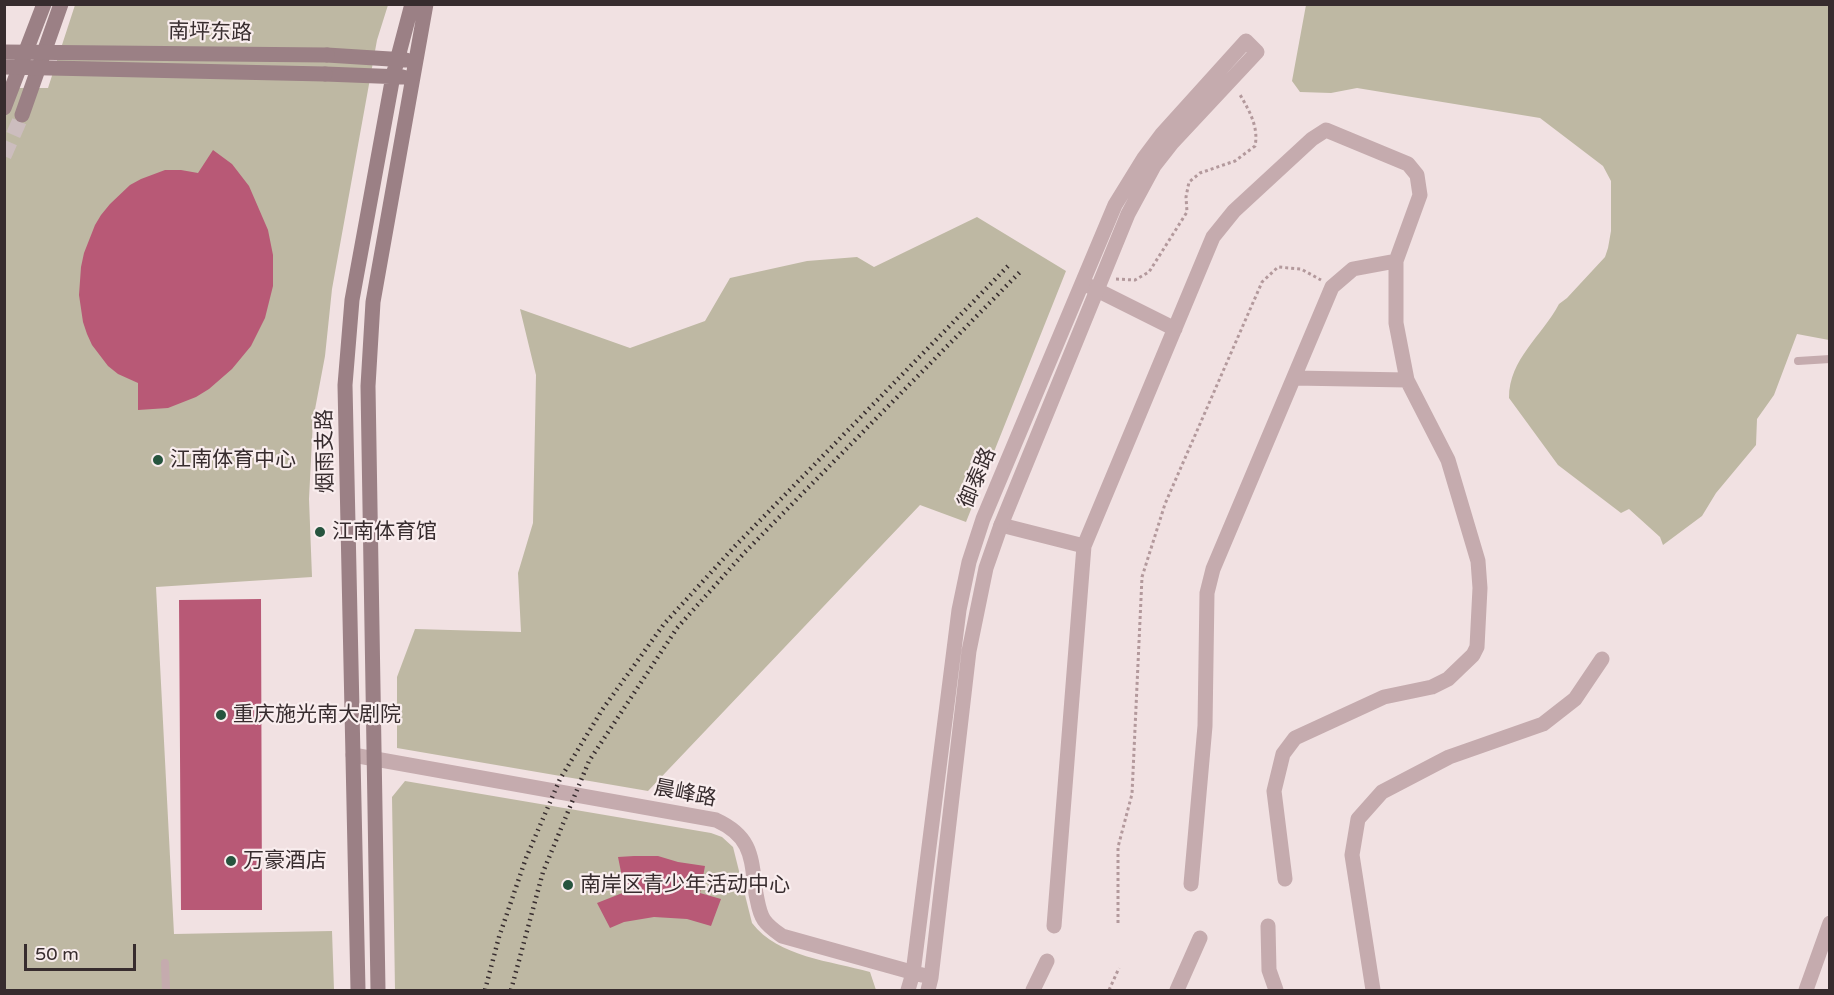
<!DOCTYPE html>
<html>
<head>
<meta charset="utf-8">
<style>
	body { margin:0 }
	#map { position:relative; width:1834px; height:995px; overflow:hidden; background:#f1e1e2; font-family:"Varela Round",sans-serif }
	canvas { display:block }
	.frame { position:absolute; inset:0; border:6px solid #372c2e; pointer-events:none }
	.scale { position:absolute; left:24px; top:944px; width:112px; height:27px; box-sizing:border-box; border:3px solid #372c2e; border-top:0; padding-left:8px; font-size:18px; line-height:21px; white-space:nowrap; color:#372c2e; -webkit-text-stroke:4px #f9edee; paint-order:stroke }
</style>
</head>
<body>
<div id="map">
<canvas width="1834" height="995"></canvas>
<div class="frame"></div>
<div class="scale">50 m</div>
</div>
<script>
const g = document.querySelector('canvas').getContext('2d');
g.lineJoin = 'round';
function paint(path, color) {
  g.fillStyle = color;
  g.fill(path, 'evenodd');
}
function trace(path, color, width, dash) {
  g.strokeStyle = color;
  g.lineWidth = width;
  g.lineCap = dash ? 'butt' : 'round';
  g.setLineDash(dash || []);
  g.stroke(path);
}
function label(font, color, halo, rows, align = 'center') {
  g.font = font + ' "Varela Round","Noto Sans SC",sans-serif';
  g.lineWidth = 4.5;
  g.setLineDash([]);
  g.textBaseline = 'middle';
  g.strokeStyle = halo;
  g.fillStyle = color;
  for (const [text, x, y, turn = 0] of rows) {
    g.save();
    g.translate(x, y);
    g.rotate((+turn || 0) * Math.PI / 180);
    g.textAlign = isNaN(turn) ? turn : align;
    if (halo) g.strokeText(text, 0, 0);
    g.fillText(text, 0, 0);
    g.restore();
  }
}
const green = new Path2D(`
	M75,5H388L377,40L332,289L325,356L313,420L309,499L312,577L156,587L174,934L332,931L334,990H5V88H48Z
	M1306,5H1829V340L1797,334L1774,395L1757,419L1756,445L1716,493L1702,516L1663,545L1660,537L1629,509L1621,513L1558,465L1509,398C1509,359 1542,336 1559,304L1567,298L1605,257L1608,248L1611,231V181L1603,166L1540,118L1357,88L1331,93L1300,92L1292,81Z
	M977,217L1066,271L966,522L920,505L648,791L397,748V677L415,629L521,632L518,573L533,523L536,375L520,309L630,348L705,321L730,278L807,261L857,257L874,267Z
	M405,781L711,833L722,837L733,847L752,923C778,957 831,961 870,972L876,990H395L392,797Z`);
const building = new Path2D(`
	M213,150L232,164L249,186L268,230L273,255V286L265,318L251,346L232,369L209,389L196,397L168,408L138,410V383L118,374L108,366L92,345L87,334L83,322L79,295L81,267L84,253L95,225L101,215L110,204L130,185L141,179L165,170H181L198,173Z
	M261,599L262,910H181L179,600Z
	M634,856H658L678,862L705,866L700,893L721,899L711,926L687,919L654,917L624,922L610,928L597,903L625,892L618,857Z`);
const secondaryTunnel = new Path2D(`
	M4,156L22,115`);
const path = new Path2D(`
	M1116,279L1135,280L1149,272L1187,212L1186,197L1189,182L1200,173L1235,161L1255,146C1259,127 1249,110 1239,93
	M1118,923V847L1132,794L1142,577L1165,504L1262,282L1278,267L1301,269L1321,280
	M1109,990L1119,968`);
const service = new Path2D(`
	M1798,361L1830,359
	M165,963L166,990`);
const minor = new Path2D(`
	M1085,284L1175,329
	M1294,378L1407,380
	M1001,525L1084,546
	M1191,884L1205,726L1207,593L1213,569L1332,287L1353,269L1396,261
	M1054,926L1084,546L1213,237L1234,211L1312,139L1326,130L1408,164L1417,175L1420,195L1396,261V323L1407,380L1448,460L1478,561L1480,588L1477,647L1473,655L1448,679L1432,687L1384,697L1295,738L1283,754L1274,791L1285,879
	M1268,926L1269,970L1276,990
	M1033,990L1047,961
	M1177,990L1200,938
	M1373,990L1352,855L1358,819L1382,792L1449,757L1543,724L1575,699L1602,659
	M1806,990L1830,923`);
const tertiary = new Path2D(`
	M353,755L716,820C753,837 751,858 756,894C758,903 759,913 764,920C769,927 775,931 782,936L922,975
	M908,990L913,973L959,610L969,562L983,519L1115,205L1144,158L1162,134L1246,41L1257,52L1172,143L1154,166L1128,214L1001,525L986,568L969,651L931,978L928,990`);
const secondary = new Path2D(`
	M327,55L406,60
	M325,74L403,77
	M4,108L44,4
	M22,115L61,4
	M358,990L345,385L352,300L393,76L412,4
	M378,990L368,386L373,302L426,4`);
const rail = new Path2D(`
	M485,990L499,937L526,858L560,779L602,710L664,624L736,545L1009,265
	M511,990L543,872L589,761L677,628L745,552L1020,272`);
const secondaryBridge = new Path2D(`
	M4,52L327,55
	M4,67L325,74`);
const markers = [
	[158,460,6,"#26543e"],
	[320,532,6,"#26543e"],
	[221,715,6,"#26543e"],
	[231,861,6,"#26543e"],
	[568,885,6,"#26543e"]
];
const streetNames = [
	["南坪东路",210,33,1],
	["烟雨支路",326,451,-91],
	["御泰路",978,478,-67],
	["晨峰路",685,794,11]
];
const poiNames = [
	["江南体育中心",170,460],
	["江南体育馆",332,532],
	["重庆施光南大剧院",233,715],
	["万豪酒店",243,861],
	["南岸区青少年活动中心",580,885]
];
paint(green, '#beb8a3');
paint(building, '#b85976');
trace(secondaryTunnel, '#ccbdbe', 15, [15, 8]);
trace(path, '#b3999c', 3, [3, 3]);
trace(service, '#c5abae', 8);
trace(minor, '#c5abae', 15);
trace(tertiary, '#c5abae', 15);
trace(secondary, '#9b8085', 15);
trace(rail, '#372c2e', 4.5, [1.5, 4.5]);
trace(secondaryBridge, '#9b8085', 15);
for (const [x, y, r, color] of markers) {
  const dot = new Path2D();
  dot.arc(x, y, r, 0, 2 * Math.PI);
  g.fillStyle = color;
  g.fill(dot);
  trace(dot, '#f9edee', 2);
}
label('21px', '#372c2e', '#f9edee', streetNames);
label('21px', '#372c2e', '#f9edee', poiNames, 'left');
</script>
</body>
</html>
